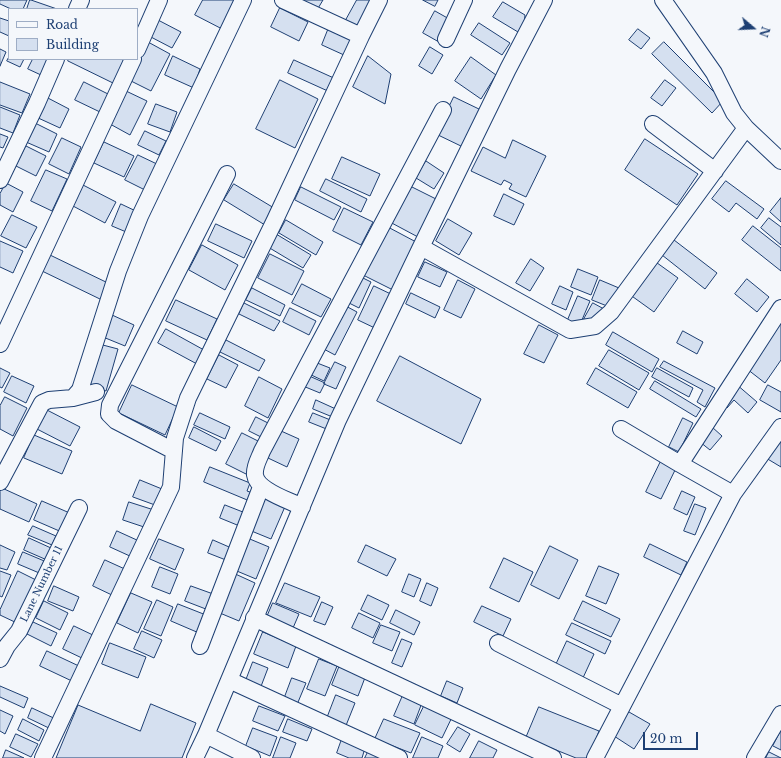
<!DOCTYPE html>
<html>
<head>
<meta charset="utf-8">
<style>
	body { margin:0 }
	#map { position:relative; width:781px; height:758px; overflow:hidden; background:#f4f7fb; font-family:"Libre Baskerville",serif }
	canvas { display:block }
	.legend { position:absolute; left:8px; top:8px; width:130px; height:52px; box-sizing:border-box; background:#f4f7fb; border:1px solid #9eadc5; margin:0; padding:5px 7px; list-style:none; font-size:12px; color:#1d3f73 }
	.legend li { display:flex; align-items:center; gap:8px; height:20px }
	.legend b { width:20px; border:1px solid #9eadc5 }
	.north { position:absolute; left:733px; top:8px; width:40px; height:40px; -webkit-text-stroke:3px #f4f7fb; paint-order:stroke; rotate:109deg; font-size:11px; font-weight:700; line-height:16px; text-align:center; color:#1d3f73 }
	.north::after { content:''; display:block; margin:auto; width:14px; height:18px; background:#1d3f73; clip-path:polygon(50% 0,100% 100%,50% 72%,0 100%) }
	.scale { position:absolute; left:643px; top:732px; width:55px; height:18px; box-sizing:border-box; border:2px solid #1d3f73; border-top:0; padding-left:5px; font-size:12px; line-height:14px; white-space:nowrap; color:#1d3f73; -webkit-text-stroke:3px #f4f7fb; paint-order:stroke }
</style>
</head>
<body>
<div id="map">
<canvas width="781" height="758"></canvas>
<ul class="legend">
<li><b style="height:5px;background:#f4f7fb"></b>Road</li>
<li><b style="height:11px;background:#d5e0f0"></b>Building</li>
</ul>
<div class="north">N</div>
<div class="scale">20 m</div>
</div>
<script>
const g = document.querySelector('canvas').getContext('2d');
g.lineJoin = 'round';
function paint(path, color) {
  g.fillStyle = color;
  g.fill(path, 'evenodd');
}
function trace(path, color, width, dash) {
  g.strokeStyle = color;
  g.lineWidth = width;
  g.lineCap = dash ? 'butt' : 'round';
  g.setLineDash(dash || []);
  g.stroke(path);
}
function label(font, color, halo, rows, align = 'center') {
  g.font = font + ' "Libre Baskerville",serif';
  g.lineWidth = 3;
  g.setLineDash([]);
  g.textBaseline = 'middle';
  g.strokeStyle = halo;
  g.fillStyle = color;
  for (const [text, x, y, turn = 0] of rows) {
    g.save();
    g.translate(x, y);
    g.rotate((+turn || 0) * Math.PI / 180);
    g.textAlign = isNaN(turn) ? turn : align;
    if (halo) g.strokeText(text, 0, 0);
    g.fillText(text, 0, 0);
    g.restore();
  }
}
const building = new Path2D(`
	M0,0H27L23,9H11L0,4Z
	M30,0H31L57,9H27Z
	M203,0H241L226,31L195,15Z
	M299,0H323L317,10Z
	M357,0H376L361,29L346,20Z
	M423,0H438L435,6Z
	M503,2L525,15L523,35L493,17Z
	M280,8L308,22L299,41L271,27Z
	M435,11L451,20L439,42L423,33Z
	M0,18L9,21V36L0,32Z
	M158,20L181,32L172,48L149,36Z
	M479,23L510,43L502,55L471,35Z
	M330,25L353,35L344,55L322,45Z
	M638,29L650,38L641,49L629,40Z
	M148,42L170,54L151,91L129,80Z
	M664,42L723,101L712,113L652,54Z
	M430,47L443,55L432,74L419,66Z
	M0,49L6,52L0,66Z
	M173,56L200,69L194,88L165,75Z
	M368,56L391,74L385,104L353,87Z
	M9,57V59H24L20,67L7,61Z
	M471,57L496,75L481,99L455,81Z
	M33,59H48L41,75L28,69Z
	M69,59H121L125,61L115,84L68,61Z
	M294,60L336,79L330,92L288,73Z
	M280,80L318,99L295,148L256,129Z
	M665,80L676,88L662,106L651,98Z
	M0,82L30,94L22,113L0,105Z
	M84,82L108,94L100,112L75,100Z
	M126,91L147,101L130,135L110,124Z
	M46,97L69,109L60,128L36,117Z
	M454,97L481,110L463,147L436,134Z
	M156,104L177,112L170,132L148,124Z
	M0,107L20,115L13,133L0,128Z
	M35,123L57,134L49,152L26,142Z
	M145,131L166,141L159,155L138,145Z
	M0,134L8,137L3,148L0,147Z
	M62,138L81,147L69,174L49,164Z
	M645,139L698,174L677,205L625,170Z
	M513,140L546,156L526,197L509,189L512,184L504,180L501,185L471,171L483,147L505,158Z
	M104,142L134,156L124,177L94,163Z
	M26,146L46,156L36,176L16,166Z
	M138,155L159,165L147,191L125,180Z
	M342,157L380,174L370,196L332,179Z
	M426,161L444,173L434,189L416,178Z
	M46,170L67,179L52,211L31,201Z
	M326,179L367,199L361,212L320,191Z
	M726,181L764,209L757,219L736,203L729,212L712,199Z
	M6,183L23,192L13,212L0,205V194Z
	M234,184L274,208L265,225L224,200Z
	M83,185L116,202L105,223L73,206Z
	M408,185L438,200L418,237L388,221Z
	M301,187L341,207L334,220L295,200Z
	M504,194L524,204L514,225L494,216Z
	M781,198V222L770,212Z
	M121,204L140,213L131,234L112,226Z
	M344,208L373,222L361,245L333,231Z
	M12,215L37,227L26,248L1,236Z
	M769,218L781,227V245L761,228Z
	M448,219L472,233L459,255L436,241Z
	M286,220L323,242L316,255L279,233Z
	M216,224L252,241L244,258L208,241Z
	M386,226L418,243L393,290L361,274Z
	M753,226L781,248V271L742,240Z
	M276,234L311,255L303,268L268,247Z
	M674,240L717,273L705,289L662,255Z
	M0,241L23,251L13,273L0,267Z
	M202,245L238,265L225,290L189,270Z
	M270,254L304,271L292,295L258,278Z
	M50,255L110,284L102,300L42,271Z
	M531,259L544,268L530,291L516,283Z
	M653,260L678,278L654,312L629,294Z
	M425,262L447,272L440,287L418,277Z
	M578,269L598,277L591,295L571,287Z
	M359,276L371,282L359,308L347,302Z
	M747,279L769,297L757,312L735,294Z
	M458,280L475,289L461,318L444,310Z
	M600,280L619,288L612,308L592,300Z
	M302,284L331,299L321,317L292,303Z
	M374,286L395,296L379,330L358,320Z
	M560,286L573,292L566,310L552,304Z
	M252,288L285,305L280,316L246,300Z
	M411,293L440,307L435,318L406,304Z
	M578,296L590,301L579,327L567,322Z
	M176,300L217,319L207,340L166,321Z
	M244,303L280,321L274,331L239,314Z
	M593,303L604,309L596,322L584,319Z
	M342,304L357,312L335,355L320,347Z
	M290,308L316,321L309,335L283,322Z
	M112,315L134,325L125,346L103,337Z
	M781,323V360L765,383L747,369Z
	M539,325L558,335L544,363L524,354Z
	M166,329L204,350L197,364L158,343Z
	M683,331L703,342L697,354L677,343Z
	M613,332L659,359L652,372L606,345Z
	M226,340L265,360L259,371L220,352Z
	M99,344L118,349L106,391L86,385Z
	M609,350L649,373L639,390L599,366Z
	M219,355L238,365L226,388L207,379Z
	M400,356L481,399L461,444L377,401Z
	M312,361L330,368L324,381L307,373Z
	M664,361L715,388L705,407L697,402L703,390L660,367Z
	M335,362L346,367L336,389L324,384Z
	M0,368L10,373L2,388L0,387Z
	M596,368L637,392L628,408L587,384Z
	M657,368L693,388L689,397L652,377Z
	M307,375L325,383L320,393L303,386Z
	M12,376L34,386L26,403L4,392Z
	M259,377L282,389L268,418L245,406Z
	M655,381L701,409L696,417L650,389Z
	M736,384L757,402L748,413L734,400L727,408L721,403Z
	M132,385L178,407L165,435L119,413Z
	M768,385L781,392V412L760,400Z
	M5,397L27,408L13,436L0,429V406Z
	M316,400L338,410L335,418L313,409Z
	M45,409L80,427L70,446L35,428Z
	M200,413L230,427L225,439L194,425Z
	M313,413L333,421L329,430L309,422Z
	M256,417L270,424L263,438L249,431Z
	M683,418L693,423L679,452L669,447Z
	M194,427L221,441L216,451L189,438Z
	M712,427L722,436L710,450L700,442Z
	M281,431L299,439L287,467L268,458Z
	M242,433L262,443L246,474L226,464Z
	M781,433V467L766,458Z
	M34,435L72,451L62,474L24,458Z
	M662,459L677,466L661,499L646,492Z
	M210,467L250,483L247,491L255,494L252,502L204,482Z
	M140,480L162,489L155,505L133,497Z
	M2,488L37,504L29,522L0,509V492Z
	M682,491L695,497L687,515L674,509Z
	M265,493L287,502L271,539L249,530Z
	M42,501L72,514L64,533L34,520Z
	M129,502L154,510L147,528L123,520Z
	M695,504L706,508L695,535L684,531Z
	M225,505L248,514L242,527L220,518Z
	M33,526L56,536L52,545L28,535Z
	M117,531L139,541L132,557L110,547Z
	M245,537L269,547L256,579L232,569Z
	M29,538L51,548L47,560L24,550Z
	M159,539L184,549L175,570L150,559Z
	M213,540L236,550L231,562L208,553Z
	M650,544L687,562L681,575L644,557Z
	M0,545L15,552L7,570L0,568Z
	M366,545L396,559L387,576L358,562Z
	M550,546L578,560L559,599L531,585Z
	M23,552L49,563L44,575L18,564Z
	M504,558L533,572L519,602L490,588Z
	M105,560L127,570L114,596L93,586Z
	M599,566L619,574L606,604L586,596Z
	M160,567L178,574L170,594L152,587Z
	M0,571L11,575L2,597L0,596Z
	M18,571L40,582L19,624L0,615V610Z
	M231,572L255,583L239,621L215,611Z
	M409,574L421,579L414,597L402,592Z
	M285,583L320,597L311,617L276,603Z
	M427,583L438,588L431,606L420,601Z
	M54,586L79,597L73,611L48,601Z
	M191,586L216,595L211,611L185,601Z
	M131,593L152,602L138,633L117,623Z
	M368,595L389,605L382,620L361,610Z
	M157,600L173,607L161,636L144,629Z
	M44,601L68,613L60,630L36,618Z
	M583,601L620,619L611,637L574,620Z
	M322,602L333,607L325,625L314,621Z
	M273,603L299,614L293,628L267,617Z
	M178,604L206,615L199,633L171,621Z
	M482,606L511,619L503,636L474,622Z
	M396,610L420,622L414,635L390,623Z
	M359,613L380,623L373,638L352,628Z
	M33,622L57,633L51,646L27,634Z
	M572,623L611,641L605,654L566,635Z
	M381,625L400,632L392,651L373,643Z
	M74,626L95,636L84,659L63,649Z
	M142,631L162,640L154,658L134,649Z
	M263,632L296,646L288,668L254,654Z
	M402,639L412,643L402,667L392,663Z
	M567,641L594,654L582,680L555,667Z
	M110,643L146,657L138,678L102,664Z
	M47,651L81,667L74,682L40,666Z
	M319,659L337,666L325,696L307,689Z
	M253,662L268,668L260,689L245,683Z
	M340,665L366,675L358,696L332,685Z
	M292,678L306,683L296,707L283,702Z
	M447,681L463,688L457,703L441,696Z
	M0,686L28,698L24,708L0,697Z
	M404,693L423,700L414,724L394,716Z
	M336,695L355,703L345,728L326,721Z
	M427,700L454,713L442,738L415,725Z
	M151,704L196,723L182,758H56L78,705L140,731Z
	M259,706L285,716L278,731L253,721Z
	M539,707L599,731L589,758H576L526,738Z
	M32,708L58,720L53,730L28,718Z
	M0,710L13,716L5,734L0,731Z
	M629,712L650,724L634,749L614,736Z
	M23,719L44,730L39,741L18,730Z
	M288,719L312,729L307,741L283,732Z
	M384,719L420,733L411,753L375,739Z
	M458,727L470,734L460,752L447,744Z
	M253,728L277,737L270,756L246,746Z
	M781,730V750L773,746Z
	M16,734L38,744L31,757L10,747Z
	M281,737L296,743L290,758H273Z
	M422,737L443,746L438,758H413Z
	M342,739L365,748L362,758H349L337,753Z
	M479,741L497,750L493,758H470Z
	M6,750L24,758H3Z
	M368,752L384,758H365Z
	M769,752L781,758H766Z`);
const minor = new Path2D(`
	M283,0L361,36
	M663,0L714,73L734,113L746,128L781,161
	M77,9L81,0
	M446,39L464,0
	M137,50L159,0
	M653,124L715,171
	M0,180L37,103L56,59
	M421,247L570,330L595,326L611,312L746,128
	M0,344L133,59
	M73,398L96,392
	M621,429L680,464
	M174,451L116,421L109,414L110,405L227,174
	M0,482L42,403L49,400L73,398L80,390L118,271L140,216L243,0
	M733,494L680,464L781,308
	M302,507C289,500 257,491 255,475C254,466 259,459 262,451L443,110
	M254,618L553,758
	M498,643L622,706
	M200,646L261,487
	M0,659L7,646L19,631L79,508
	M229,680L399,758
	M206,735L252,758
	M43,758L171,487L175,438L188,398L275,220L361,36L379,0
	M195,758L206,735L338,420L421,247L508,69L544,0
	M595,758L733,494L781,427
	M755,758L781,714`);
const streetNames = [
	["Lane Number 11",42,584,-64]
];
paint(building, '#d5e0f0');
trace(building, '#1d3f73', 1);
trace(minor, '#1d3f73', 18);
trace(minor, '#f4f7fb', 16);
label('10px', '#1d3f73', '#f4f7fb', streetNames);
</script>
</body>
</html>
